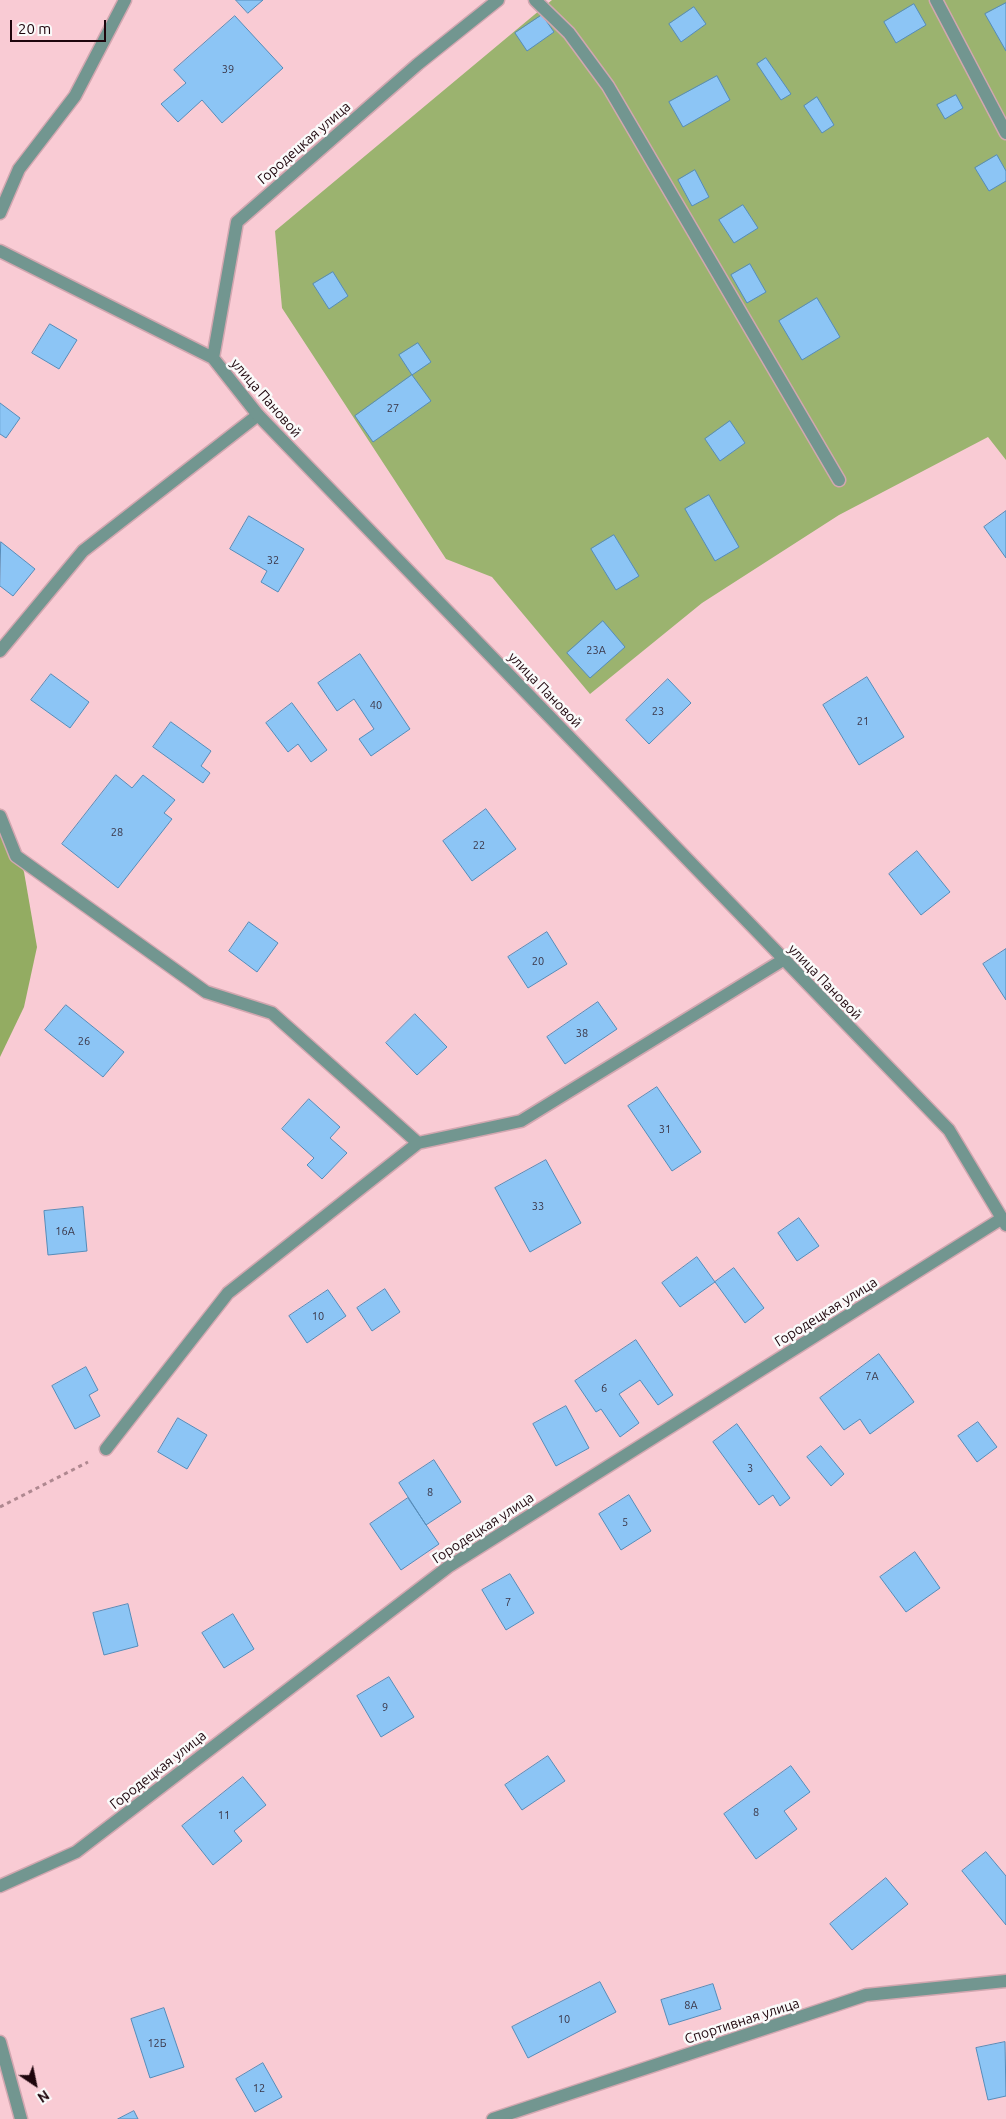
<!DOCTYPE html>
<html>
<head>
<meta charset="utf-8">
<style>
	body { margin:0 }
	#map { position:relative; width:1006px; height:2119px; overflow:hidden; background:#f9cbd4; font-family:Ubuntu,sans-serif }
	canvas { display:block }
	.north { position:absolute; left:10px; top:2059px; width:50px; height:50px; -webkit-text-stroke:4px #fafafa; paint-order:stroke; rotate:146deg; font-size:14px; font-weight:700; line-height:20px; text-align:center; color:#1e050c }
	.north::after { content:''; display:block; margin:auto; width:18px; height:22px; background:#1e050c; clip-path:polygon(50% 0,100% 100%,50% 72%,0 100%) }
	.scale { position:absolute; left:10px; top:20px; width:96px; height:22px; box-sizing:border-box; border:2px solid #1e050c; border-top:0; padding-left:6px; font-size:15px; line-height:18px; white-space:nowrap; color:#1e050c; -webkit-text-stroke:4px #fafafa; paint-order:stroke }
</style>
</head>
<body>
<div id="map">
<canvas width="1006" height="2119"></canvas>
<div class="north">N</div>
<div class="scale">20 m</div>
</div>
<script>
const g = document.querySelector('canvas').getContext('2d');
g.lineJoin = 'round';
function paint(path, color) {
  g.fillStyle = color;
  g.fill(path, 'evenodd');
}
function trace(path, color, width, dash) {
  g.strokeStyle = color;
  g.lineWidth = width;
  g.lineCap = dash ? 'butt' : 'round';
  g.setLineDash(dash || []);
  g.stroke(path);
}
function label(font, color, halo, rows, align = 'center') {
  g.font = font + ' Ubuntu,sans-serif';
  g.lineWidth = 5;
  g.setLineDash([]);
  g.textBaseline = 'middle';
  g.strokeStyle = halo;
  g.fillStyle = color;
  for (const [text, x, y, turn = 0] of rows) {
    g.save();
    g.translate(x, y);
    g.rotate((+turn || 0) * Math.PI / 180);
    g.textAlign = isNaN(turn) ? turn : align;
    if (halo) g.strokeText(text, 0, 0);
    g.fillText(text, 0, 0);
    g.restore();
  }
}
const green = new Path2D(`
	M552,0H1006V460L988,437L839,515L702,603L590,694L492,577L446,559L282,308L275,231Z`);
const forest = new Path2D(`
	M0,808L24,872L37,947L24,1007L0,1057Z`);
const building = new Path2D(`
	M236,0H263L248,13Z
	M1006,3V51L985,14Z
	M914,4L926,25L896,43L884,22Z
	M694,7L706,24L681,42L669,24Z
	M542,15L554,32L527,51L515,33Z
	M235,16L283,68L222,123L202,100L178,122L161,104L186,83L174,70Z
	M766,58L791,94L781,100L757,64Z
	M717,76L730,100L683,127L669,102Z
	M956,95L963,108L945,119L937,105Z
	M817,97L834,125L822,133L804,106Z
	M997,155L1006,171V181L989,191L975,168Z
	M695,170L709,197L692,206L678,180Z
	M743,205L758,228L734,243L719,220Z
	M750,264L766,292L747,303L731,275Z
	M333,272L348,296L329,309L313,284Z
	M817,298L840,337L802,360L779,321Z
	M50,324L77,340L59,369L32,353Z
	M418,343L431,362L412,375L399,355Z
	M412,375L431,401L373,442L355,416Z
	M0,403L20,418L6,438L0,434Z
	M730,421L745,443L720,461L705,439Z
	M709,495L739,547L715,561L685,509Z
	M1006,511V558L984,527Z
	M249,516L304,549L278,592L261,582L267,571L230,549Z
	M614,535L639,576L616,590L591,549Z
	M1,542L35,569L13,596L0,586Z
	M603,621L625,647L590,678L567,653Z
	M360,654L410,729L371,756L359,739L374,729L354,699L337,711L318,683Z
	M51,674L89,702L70,728L31,700Z
	M867,677L904,737L859,765L823,705Z
	M668,679L691,703L649,744L626,720Z
	M292,703L327,750L311,762L298,744L288,752L266,723Z
	M171,722L211,751L201,766L210,773L203,783L153,747Z
	M116,775L132,788L143,775L175,800L164,813L172,819L118,888L62,844Z
	M486,809L516,849L472,881L443,841Z
	M917,851L950,892L921,915L889,874Z
	M249,922L278,943L257,972L229,951Z
	M547,932L567,964L528,988L508,957Z
	M1006,949V1000L983,964Z
	M598,1002L617,1029L565,1064L547,1037Z
	M66,1005L124,1052L103,1077L45,1030Z
	M415,1014L447,1047L417,1075L386,1043Z
	M657,1087L701,1152L672,1171L628,1106Z
	M309,1099L340,1127L330,1138L347,1153L322,1179L307,1165L314,1158L282,1129Z
	M546,1160L581,1223L530,1252L495,1188Z
	M83,1207L87,1251L48,1255L44,1211Z
	M799,1218L819,1246L797,1261L778,1233Z
	M697,1257L715,1282L680,1307L662,1283Z
	M734,1268L764,1308L745,1323L715,1282Z
	M385,1289L400,1312L372,1331L357,1308Z
	M328,1290L346,1316L307,1343L289,1316Z
	M636,1340L673,1395L658,1405L640,1380L619,1394L639,1423L620,1437L601,1409L596,1412L575,1381Z
	M879,1354L914,1402L870,1434L860,1419L844,1430L820,1398Z
	M86,1367L98,1390L89,1395L100,1416L75,1429L52,1386Z
	M566,1406L589,1448L556,1466L533,1424Z
	M178,1418L207,1435L187,1469L158,1452Z
	M978,1422L997,1447L977,1462L958,1436Z
	M737,1424L790,1498L780,1506L773,1495L759,1505L713,1442Z
	M821,1446L844,1474L831,1486L807,1457Z
	M434,1460L461,1502L426,1525L399,1483Z
	M629,1495L651,1531L621,1550L599,1514Z
	M408,1498L439,1544L401,1570L370,1524Z
	M915,1552L940,1588L906,1612L880,1577Z
	M510,1574L534,1613L506,1630L482,1590Z
	M128,1604L138,1646L104,1655L93,1613Z
	M233,1614L254,1649L224,1668L202,1633Z
	M389,1677L414,1717L381,1737L357,1696Z
	M548,1756L565,1781L522,1810L505,1785Z
	M791,1766L810,1792L784,1811L797,1829L756,1859L724,1814Z
	M243,1777L266,1805L234,1831L242,1841L213,1865L182,1826Z
	M986,1852L1006,1876V1925L962,1871Z
	M886,1878L908,1904L852,1950L830,1924Z
	M600,1982L616,2012L528,2058L512,2027Z
	M713,1984L721,2009L669,2025L661,2000Z
	M164,2008L184,2067L150,2078L131,2019Z
	M1005,2042L1006,2096L988,2100L976,2048Z
	M263,2063L282,2097L255,2112L236,2079Z
	M134,2111L138,2119H118Z`);
const path = new Path2D(`
	M0,1507L88,1462`);
const service = new Path2D(`
	M535,0L569,33L608,86L839,480
	M0,213L19,169L75,96L125,0
	M0,651L83,551L258,415
	M0,816L16,856L206,992L272,1013L418,1143
	M106,1449L228,1293L418,1143L521,1121L783,960`);
const minor = new Path2D(`
	M936,0L1006,133
	M0,251L213,358L258,415L949,1130L1006,1225
	M213,358L237,222L418,64L498,0
	M0,1886L76,1852L448,1567L1001,1219
	M0,2042L21,2119
	M493,2119L866,1995L1006,1981`);
const numberNames = [
	["39",228,69],
	["27",393,408],
	["32",273,560],
	["23А",596,650],
	["40",376,705],
	["23",658,711],
	["21",863,721],
	["28",117,832],
	["22",479,845],
	["20",538,961],
	["38",582,1033],
	["26",84,1041],
	["31",665,1129],
	["33",538,1206],
	["16А",65,1231],
	["10",318,1316],
	["7А",872,1376],
	["6",604,1388],
	["3",750,1468],
	["8",430,1492],
	["5",625,1522],
	["7",508,1602],
	["9",385,1707],
	["8",756,1812],
	["11",224,1815],
	["8А",691,2005],
	["10",564,2019],
	["12Б",157,2043],
	["12",259,2088]
];
const streetNames = [
	["Городецкая улица",304,143,-41],
	["улица Пановой",266,398,49],
	["улица Пановой",545,690,46],
	["улица Пановой",825,982,46],
	["Городецкая улица",826,1312,-32],
	["Городецкая улица",483,1528,-33],
	["Городецкая улица",158,1770,-38],
	["Спортивная улица",742,2021,-18]
];
paint(green, '#9bb36f');
paint(forest, '#93ac62');
paint(building, '#8cc5f5');
trace(building, '#558cb9', 1);
trace(service, '#d2a7b0', 15);
trace(minor, '#d2a7b0', 15);
trace(path, '#af8890', 3, [4, 4]);
trace(service, '#729690', 12);
trace(minor, '#729690', 12);
label('11px', '#3a3546', null, numberNames);
label('14px', '#1e050c', '#fafafa', streetNames);
</script>
</body>
</html>
